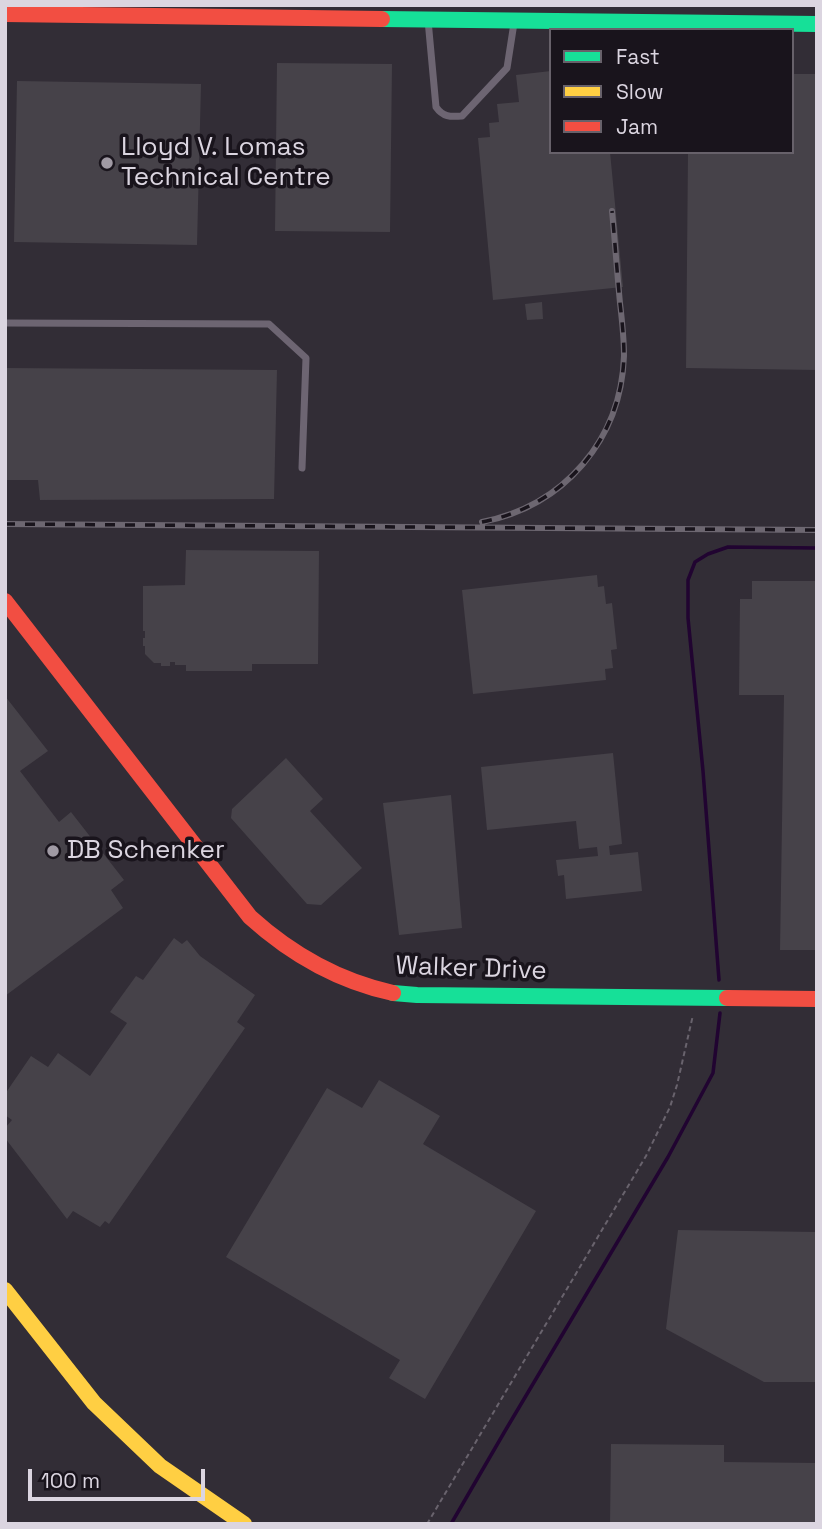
<!DOCTYPE html>
<html>
<head>
<meta charset="utf-8">
<style>
	body { margin:0 }
	#map { position:relative; width:822px; height:1529px; overflow:hidden; background:#322d36; font-family:"Space Grotesk",sans-serif }
	canvas { display:block }
	.frame { position:absolute; inset:0; border:7px solid #dbd5e0; pointer-events:none }
	.legend { position:absolute; left:549px; top:28px; width:245px; height:126px; box-sizing:border-box; background:#19141c; border:2px solid #67616a; margin:0; padding:9px 12px; list-style:none; font-size:21px; color:#dbd5e0 }
	.legend li { display:flex; align-items:center; gap:14px; height:35px }
	.legend b { width:35px; border:2px solid #67616a }
	.scale { position:absolute; left:28px; top:1469px; width:177px; height:32px; box-sizing:border-box; border:4px solid #dbd5e0; border-top:0; padding-left:9px; font-size:21px; line-height:24px; white-space:nowrap; color:#dbd5e0; -webkit-text-stroke:5px #19141c; paint-order:stroke }
</style>
</head>
<body>
<div id="map">
<canvas width="822" height="1529"></canvas>
<div class="frame"></div>
<ul class="legend">
<li><b style="height:9px;background:#16e098"></b>Fast</li>
<li><b style="height:9px;background:#ffcf43"></b>Slow</li>
<li><b style="height:9px;background:#f24e42"></b>Jam</li>
</ul>
<div class="scale">100 m</div>
</div>
<script>
const g = document.querySelector('canvas').getContext('2d');
g.lineJoin = 'round';
function trace(path, color, width, dash) {
  g.strokeStyle = color;
  g.lineWidth = width;
  g.lineCap = dash ? 'butt' : 'round';
  g.setLineDash(dash || []);
  g.stroke(path);
}
function paint(path, color) {
  g.fillStyle = color;
  g.fill(path, 'evenodd');
}
function label(font, color, halo, rows, align = 'center') {
  g.font = font + ' "Space Grotesk",sans-serif';
  g.lineWidth = 7;
  g.setLineDash([]);
  g.textBaseline = 'middle';
  g.strokeStyle = halo;
  g.fillStyle = color;
  for (const [text, x, y, turn = 0] of rows) {
    g.save();
    g.translate(x, y);
    g.rotate((+turn || 0) * Math.PI / 180);
    g.textAlign = isNaN(turn) ? turn : align;
    if (halo) g.strokeText(text, 0, 0);
    g.fillText(text, 0, 0);
    g.restore();
  }
}
const stream = new Path2D(`
	M719,980L703,771L688,618V580L695,562L708,554L728,547L817,548
	M451,1524L505,1431L668,1157L713,1073L720,1013`);
const building = new Path2D(`
	M277,63L392,64L390,232L275,231Z
	M551,71V152H610L623,287L493,300L478,138L490,137L489,123L499,122L497,104L519,102L516,75Z
	M792,74H817V370L686,368L688,152H792Z
	M17,81L201,84L197,245L14,242Z
	M542,302L543,319L527,320L525,304Z
	M5,368L277,370L274,499L40,500L38,480H5Z
	M186,550L319,551L318,664H252V671H186V665H175V662H170V666H161V663H154L145,654V646H143V638H145V631H143V586L185,585Z
	M597,575L598,587L604,586L606,604L612,603L617,649L611,650L613,668L605,669L606,680L473,694L462,590Z
	M752,581H817V950H780L784,695H739L740,599H752Z
	M5,696L48,751L20,771L59,822L71,812L124,880L111,890L123,908L5,996Z
	M613,753L622,844L609,846L610,855L638,852L642,891L566,899L564,875L558,876L556,860L598,856L597,847L579,849L576,821L487,830L481,767Z
	M286,758L323,799L310,811L362,868L321,905L307,904L231,818L232,809Z
	M451,795L462,928L399,935L383,803Z
	M174,938L182,944L187,940L200,956L255,995L237,1022L245,1028L109,1224L105,1221L100,1227L73,1211L67,1219L5,1138V1128L12,1120L5,1115V1094L31,1056L48,1067L58,1053L90,1076L127,1023L110,1012L136,976L143,980Z
	M379,1080L440,1116L423,1144L536,1211L425,1399L389,1378L400,1360L226,1257L327,1088L362,1108Z
	M678,1230L817,1232V1382H764L666,1329Z
	M611,1444L724,1445V1462L817,1463V1524H610Z`);
const path = new Path2D(`
	M427,1524L646,1156L670,1107L677,1085L693,1015`);
const lane = new Path2D(`
	M428,20L436,107C443,117 450,117 462,116L507,68L514,23
	M5,323L269,324L306,358L302,468`);
const fast = new Path2D(`
	M382,19L817,24
	M393,993L417,995L727,998`);
const slow = new Path2D(`
	M5,1290L94,1403L160,1466L244,1524`);
const jam = new Path2D(`
	M5,14L382,19
	M5,601L250,917C292,955 338,981 393,993
	M727,998L817,999`);
const rail = new Path2D(`
	M482,522C564,506 621,440 624,356C624,339 622,320 620,303C617,272 615,242 612,211
	M5,524L817,530`);
const markers = [
	[107,163,7,"#a09aa4"],
	[53,851,7,"#a09aa4"]
];
const poiNames = [
	["Lloyd V. Lomas",121,148],
	["Technical Centre",121,178],
	["DB Schenker",67,851]
];
const streetNames = [
	["Walker Drive",471,969,2]
];
trace(stream, '#210431', 3.5);
paint(building, '#464249');
trace(path, '#69636d', 2, [5, 3.5]);
trace(lane, '#6d6572', 7);
trace(fast, '#16e098', 16);
trace(slow, '#ffcf43', 16);
trace(jam, '#f24e42', 16);
trace(rail, '#6d6771', 6);
trace(rail, '#19141c', 3.5, [10]);
for (const [x, y, r, color] of markers) {
  const dot = new Path2D();
  dot.arc(x, y, r, 0, 2 * Math.PI);
  g.fillStyle = color;
  g.fill(dot);
  trace(dot, '#19141c', 2.5);
}
label('26px', '#dbd5e0', '#19141c', poiNames, 'left');
label('26px', '#dbd5e0', '#19141c', streetNames);
</script>
</body>
</html>
